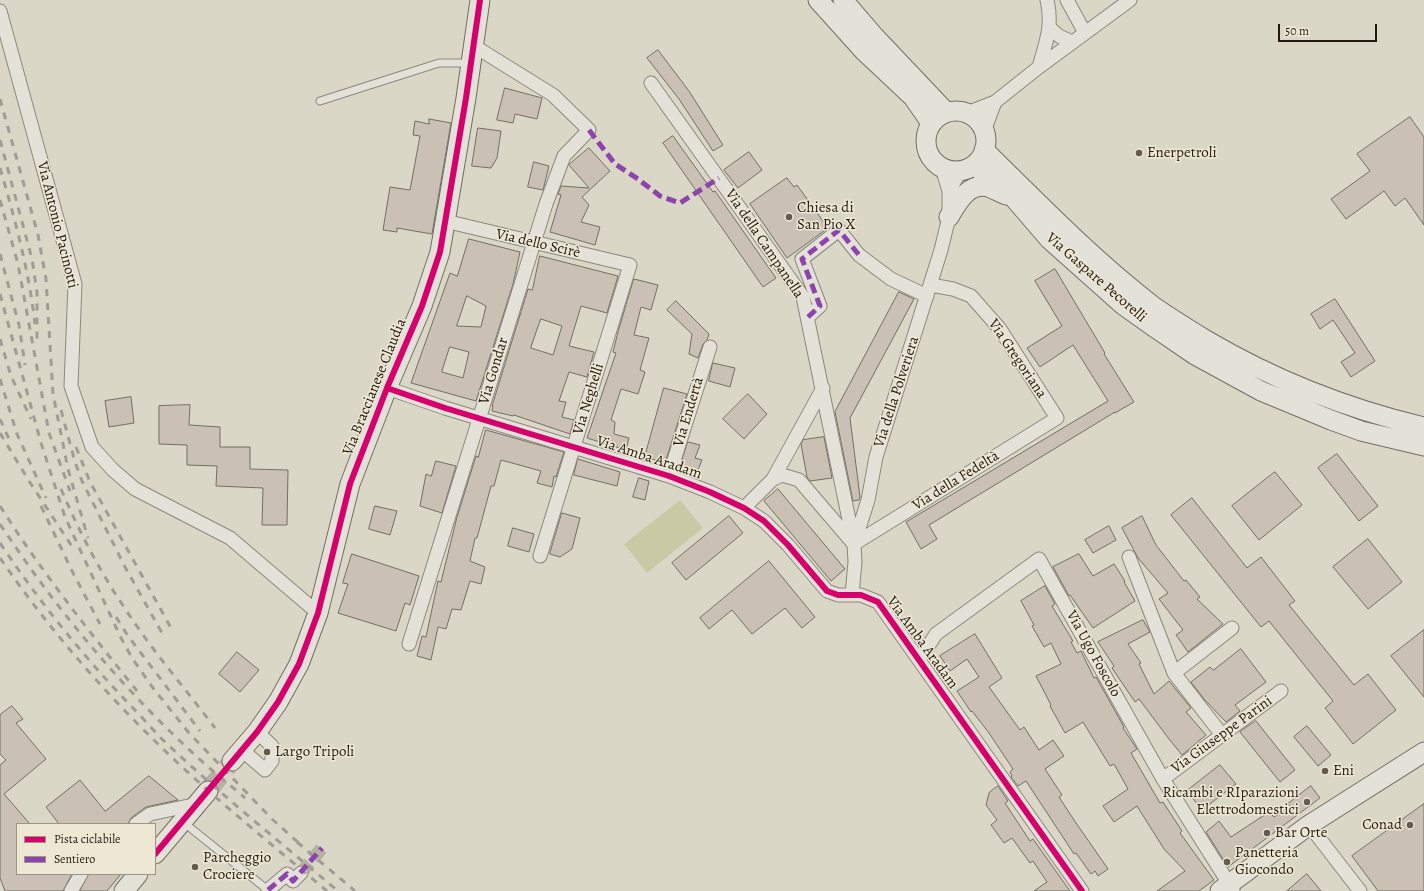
<!DOCTYPE html>
<html>
<head>
<meta charset="utf-8">
<style>
	body { margin:0 }
	#map { position:relative; width:1424px; height:891px; overflow:hidden; background:#dbd7c6; font-family:Alegreya,serif }
	canvas { display:block }
	.legend { position:absolute; left:16px; top:823px; width:140px; height:52px; box-sizing:border-box; background:#ede8d4; border:1px solid #9d9486; margin:0; padding:5px 7px; list-style:none; font-size:12px; color:#241710 }
	.legend li { display:flex; align-items:center; gap:8px; height:20px }
	.legend b { width:20px; border:1px solid #9d9486 }
	.scale { position:absolute; left:1278px; top:24px; width:99px; height:18px; box-sizing:border-box; border:2px solid #241710; border-top:0; padding-left:5px; font-size:12px; line-height:14px; white-space:nowrap; color:#241710; -webkit-text-stroke:3px #ede8d4; paint-order:stroke }
</style>
</head>
<body>
<div id="map">
<canvas width="1424" height="891"></canvas>
<ul class="legend">
<li><b style="height:5px;background:#d6006c"></b>Pista ciclabile</li>
<li><b style="height:5px;background:#8e44ad"></b>Sentiero</li>
</ul>
<div class="scale">50 m</div>
</div>
<script>
const g = document.querySelector('canvas').getContext('2d');
g.lineJoin = 'round';
function paint(path, color) {
  g.fillStyle = color;
  g.fill(path, 'evenodd');
}
function trace(path, color, width, dash) {
  g.strokeStyle = color;
  g.lineWidth = width;
  g.lineCap = dash ? 'butt' : 'round';
  g.setLineDash(dash || []);
  g.stroke(path);
}
function label(font, color, halo, rows, align = 'center') {
  g.font = font + ' Alegreya,serif';
  g.lineWidth = 3;
  g.setLineDash([]);
  g.textBaseline = 'middle';
  g.strokeStyle = halo;
  g.fillStyle = color;
  for (const [text, x, y, turn = 0] of rows) {
    g.save();
    g.translate(x, y);
    g.rotate((+turn || 0) * Math.PI / 180);
    g.textAlign = isNaN(turn) ? turn : align;
    if (halo) g.strokeText(text, 0, 0);
    g.fillText(text, 0, 0);
    g.restore();
  }
}
const green = new Path2D(`
	M680,500L703,528L647,573L624,544Z`);
const building = new Path2D(`
	M658,50L689,91L723,145L713,151L679,99L647,58Z
	M505,88L542,98L537,119L515,114L513,123L497,120Z
	M1410,117L1424,137V225L1405,198L1395,206L1384,191L1346,219L1331,199L1370,171L1357,154Z
	M429,119L451,123L432,234L397,228V232L383,230L390,187L410,190L420,136L413,135L415,121L429,124Z
	M478,128L501,131L497,158L491,168L472,166Z
	M673,136L713,192L715,191L776,278L763,287L663,143Z
	M589,148L610,171L582,197L589,205L581,222L600,227L595,245L550,232L561,195L558,194L561,186L589,188L569,165Z
	M749,152L762,170L738,188L724,170Z
	M534,162L549,166L543,190L528,187Z
	M787,178L794,187L797,185L828,228L787,258L750,204Z
	M469,239L520,252L513,284L476,401L411,383L450,273L457,276ZM467,296L486,306L481,327L457,326ZM450,347L469,352L463,378L442,372Z
	M540,256L618,276L607,313L581,306L569,346L594,352L587,377L569,372L559,401L566,402L562,417L574,420L570,434L514,415L513,416L492,411L493,406H492L528,289L532,290ZM541,319L562,326L553,355L531,348Z
	M1055,269L1105,353L1104,354L1134,402L1115,413V412L929,525L937,539L921,549L906,522L1108,401L1073,345L1040,367L1027,348L1062,326L1035,281Z
	M634,279L658,285L651,310L641,307L634,335L649,338L640,370L645,372L638,394L621,389L611,420L615,422L614,434L629,438L626,450L587,438L616,353L613,352L618,332Z
	M899,292L914,299L850,418L860,497L859,500L853,501L835,412Z
	M1335,299L1375,361L1351,377L1341,362L1355,353L1333,320L1320,329L1311,314Z
	M676,301L709,334L707,340L703,344L698,358L689,354L692,334L667,310Z
	M713,363L735,368L730,387L709,381Z
	M664,388L687,394L665,463L645,457Z
	M748,394L767,414L744,439L723,419Z
	M131,397L134,423L109,427L105,401Z
	M190,405L189,425L220,427V447H250V469L288,470L287,525H262L263,488L216,486L217,466L187,465V445L159,444V406Z
	M486,430L564,452L556,477L554,476L552,487L537,483L541,471L501,460L494,486H491L477,538H475L470,561L485,567L481,584L470,581L461,610L452,609L446,629L438,627L431,660L417,656L422,636L426,637L438,581L441,582L457,517L476,456L478,457Z
	M824,437L832,478L810,481L807,477L801,444L803,440Z
	M688,442L700,445L695,458L702,460L697,472L680,467Z
	M1337,454L1378,506L1359,521L1318,468Z
	M578,459L620,472L617,486L574,475Z
	M436,461L456,466L442,513L420,506L426,474L431,476Z
	M1275,472L1302,505L1259,540L1232,506Z
	M639,478L649,481L645,500L633,497Z
	M778,489L845,569L831,581L764,501Z
	M1192,498L1247,568L1261,557L1295,601L1289,605L1354,685L1368,674L1396,710L1353,744L1325,708L1333,701L1269,621L1261,627L1171,515Z
	M375,506L397,511L390,535L369,529Z
	M562,513L580,518L572,549L560,557L550,554Z
	M729,516L743,533L686,580L672,563Z
	M1142,516L1156,545L1184,581L1186,580L1200,597L1197,599L1223,624L1188,652L1176,635L1183,630L1159,599L1168,593L1138,558L1122,528Z
	M1109,526L1116,540L1093,553L1085,540Z
	M513,528L534,534L529,552L508,546Z
	M1368,539L1402,582L1368,609L1333,567Z
	M352,554L419,576L410,605L405,603L396,631L338,613L348,584L343,583Z
	M1079,554L1093,576L1114,564L1125,581L1124,582L1135,601L1093,628L1070,595L1069,596L1053,567Z
	M769,561L815,617L802,628L785,608L752,634L732,610L709,629L700,618Z
	M1045,586L1055,604L1052,606L1073,641L1071,642L1077,653L1081,651L1094,678L1096,677L1124,727L1123,728L1137,749L1131,753L1160,803L1163,802L1182,831L1180,833L1214,880L1199,891H1157L1185,871L1164,849L1137,806L1114,822L1103,806L1128,789L1114,764L1110,766L1083,722L1065,733L1050,706L1051,705L1036,676L1061,664L1051,643L1044,647L1032,626L1034,625L1021,601Z
	M1143,620L1150,632L1128,644L1141,663L1139,664L1154,694L1169,681L1191,708L1186,712L1206,735L1182,755L1169,739L1139,699L1135,702L1112,668L1114,666L1098,642Z
	M1424,630V697L1391,656Z
	M975,634L1002,678L989,687L1020,730L1024,727L1039,750L1053,740L1064,756L1045,769L1062,795L1059,797L1074,820L1108,869L1098,876L1095,871L1091,874L1076,853L1074,854L1026,781L1018,786L1011,777L1012,776L1010,772L1013,769L989,733L972,711L971,712L957,691L979,677L967,659L950,671L940,656Z
	M1241,649L1266,682L1235,705L1240,711L1226,722L1204,699L1191,682L1210,667L1213,670Z
	M237,652L259,670L240,692L219,674Z
	M12,706L23,719L16,723L46,759L4,794L30,824H17V874H72L63,891H5L0,878V765L6,760L0,754V715Z
	M1256,721L1295,770L1280,782L1240,732Z
	M1307,726L1331,755L1318,766L1294,737Z
	M1220,765L1236,784L1202,810L1187,791Z
	M149,776L178,800L146,807L131,818L128,824H59L46,807L80,780L105,811Z
	M998,786L1008,801L1005,803L1030,841L1033,839L1070,891H1034L1047,882L1033,861L1030,863L1012,838L1004,843L991,825L997,820L986,805L989,793Z
	M1311,786L1320,798L1228,867L1206,832L1219,821L1231,837L1269,812L1274,817L1291,807L1288,804Z
	M1424,804V891H1378L1352,856Z
	M89,874H121L107,891H80Z
	M1307,874L1321,891H1287Z`);
const streetTunnel = new Path2D(`
	M301,873L322,848`);
const secondaryTunnel = new Path2D(`
	M208,791L232,761`);
const lane = new Path2D(`
	M320,101L439,63H471
	M183,822L269,891`);
const street = new Path2D(`
	M1067,0L1085,33
	M0,11L75,284L71,386L92,447L113,470L135,489L230,538L318,613
	M1050,28L1059,36L1072,42
	M1039,67C1046,42 1053,26 1047,0
	M651,83L803,297L854,544
	M967,113L995,102L1039,67L1130,0
	M984,131L995,102
	M949,191L960,171
	M445,221L630,265L540,556
	M808,317L820,306L802,259L839,230L859,255L891,279L927,296
	M387,388L445,408L669,476L710,492L744,508L764,521L788,545L827,591L838,595H861L878,602L1082,891
	M669,476L710,347
	M773,479L823,388
	M744,508L773,479L782,475L799,480L853,543
	M854,544L1057,418L1000,329L971,296L953,289L931,285
	M1129,557L1174,673L1222,735
	M852,595L855,562L854,544L868,500L876,457L941,250L949,217V191L942,168
	M409,644L546,204L564,156L589,130L553,95L474,46
	M919,660L936,634L1039,559L1163,779L1233,890
	M1174,673L1232,628
	M242,750L265,770L272,761V746L257,732
	M1163,779L1281,691
	M136,824L150,814L198,804
	M1309,825L1360,891
	M268,890L287,874L293,881L301,873
	M71,891L81,874`);
const secondary = new Path2D(`
	M818,0L863,50L913,97L931,123
	M843,0L874,36L946,112
	M926 141a30 30 0 1 1 60 0a30 30 0 1 1-60 0Z
	M984,150C1039,204 1092,259 1153,306C1170,318 1188,329 1206,340C1274,380 1348,409 1424,427
	M974,165L1013,197L1050,240L1123,305L1154,327L1195,355L1261,391L1331,420L1361,431L1424,446
	M949,217C958,201 970,180 991,188C996,190 1001,193 1006,195
	M232,761L257,732L278,702L299,664L318,613L350,484L387,388L422,306L440,252L466,98L480,0
	M155,854L208,791
	M124,891L138,874
	M1220,891L1309,825L1424,752`);
const rail = new Path2D(`
	M0,99L38,235L46,279L53,394L68,469L88,538
	M0,140L32,259L37,292V345
	M0,168C15,219 29,271 35,324
	M0,200L18,264L49,433L70,491
	M0,254L19,325L25,365
	M0,294L41,443L65,517L120,636L132,658L153,688L189,733L272,819L301,845
	M0,339L11,376L31,419
	M0,379L17,434L46,498
	M61,410L75,462L82,481L125,567L162,633
	M0,419L9,439
	M0,433L29,481L75,551
	M76,447L90,482L171,628
	M61,489C78,529 98,568 122,604C150,648 184,687 215,728
	M0,506C41,571 89,631 137,691
	M41,506L73,573L100,624
	M0,524C56,609 121,687 196,756C212,771 229,784 245,798
	M0,543C39,601 82,655 131,706C142,717 153,730 164,741C220,794 280,842 338,891
	M0,558C46,625 100,688 158,744C211,796 270,843 327,891
	M116,617L128,636L200,731
	M297,842L355,891`);
const quiet = new Path2D(`
	M589,130L615,164L638,179L660,196L680,203L719,178
	M808,317L820,306L802,259L839,230L859,255
	M268,890L287,874L293,881L322,848`);
const cycleway = new Path2D(`
	M387,388L445,408L669,476L710,492L744,508L764,521L788,545L827,591L838,595H861L878,602L1082,891
	M155,854L257,732L278,702L299,664L318,613L350,484L387,388L422,306L440,252L466,98L480,0`);
const markers = [
	[1139,153,4,"#645a50"],
	[789,217,4,"#645a50"],
	[267,752,4,"#645a50"],
	[1325,771,4,"#645a50"],
	[1307,802,4,"#645a50"],
	[1410,825,4,"#645a50"],
	[1267,833,4,"#645a50"],
	[1227,862,4,"#645a50"],
	[195,867,4,"#645a50"]
];
const poiNames = [
	["Enerpetroli",1147,153],
	["Chiesa di",797,208],
	["San Pio X",797,225],
	["Largo Tripoli",275,752],
	["Eni",1333,771],
	["Ricambi e RIparazioni",1299,793,"right"],
	["Elettrodomestici",1299,810,"right"],
	["Conad",1402,825,"right"],
	["Bar Orte",1275,833],
	["Panetteria",1235,853],
	["Giocondo",1235,870],
	["Parcheggio",203,858],
	["Crociere",203,875]
];
const streetNames = [
	["Via Antonio Pacinotti",57,225,76],
	["Via dello Scirè",538,244,13],
	["Via della Campanella",764,244,56],
	["Via Gaspare Pecorelli",1096,278,41],
	["Via Gregoriana",1017,359,56],
	["Via Gondar",494,371,-73],
	["Via Braccianese Claudia",375,387,-68],
	["Via della Polveriera",897,392,-72],
	["Via Neghelli",589,399,-73],
	["Via Endertà",689,412,-73],
	["Via Amba Aradam",649,458,18],
	["Via della Fedeltà",956,481,-32],
	["Via Amba Aradam",922,643,54],
	["Via Ugo Foscolo",1093,654,61],
	["Via Giuseppe Parini",1222,735,-36]
];
paint(green, '#cac9a6');
paint(building, '#cbc0b4');
trace(building, '#726e65', 1);
trace(streetTunnel, '#b6b1a2', 13, [13, 6]);
trace(secondaryTunnel, '#b6b1a2', 19, [19, 10]);
trace(lane, '#8c887e', 9);
trace(street, '#8c887e', 15);
trace(secondary, '#726e65', 21);
trace(lane, '#e4e1d9', 7);
trace(street, '#e4e1d9', 13);
trace(secondary, '#e4e1d9', 19);
trace(rail, '#a09c96', 3, [7, 7]);
trace(quiet, '#8e44ad', 5, [10, 5]);
trace(cycleway, '#d6006c', 6);
for (const [x, y, r, color] of markers) {
  const dot = new Path2D();
  dot.arc(x, y, r, 0, 2 * Math.PI);
  g.fillStyle = color;
  g.fill(dot);
  trace(dot, '#ede8d4', 1.5);
}
label('15px', '#241710', '#ede8d4', poiNames, 'left');
label('15px', '#241710', '#ede8d4', streetNames);
</script>
</body>
</html>
